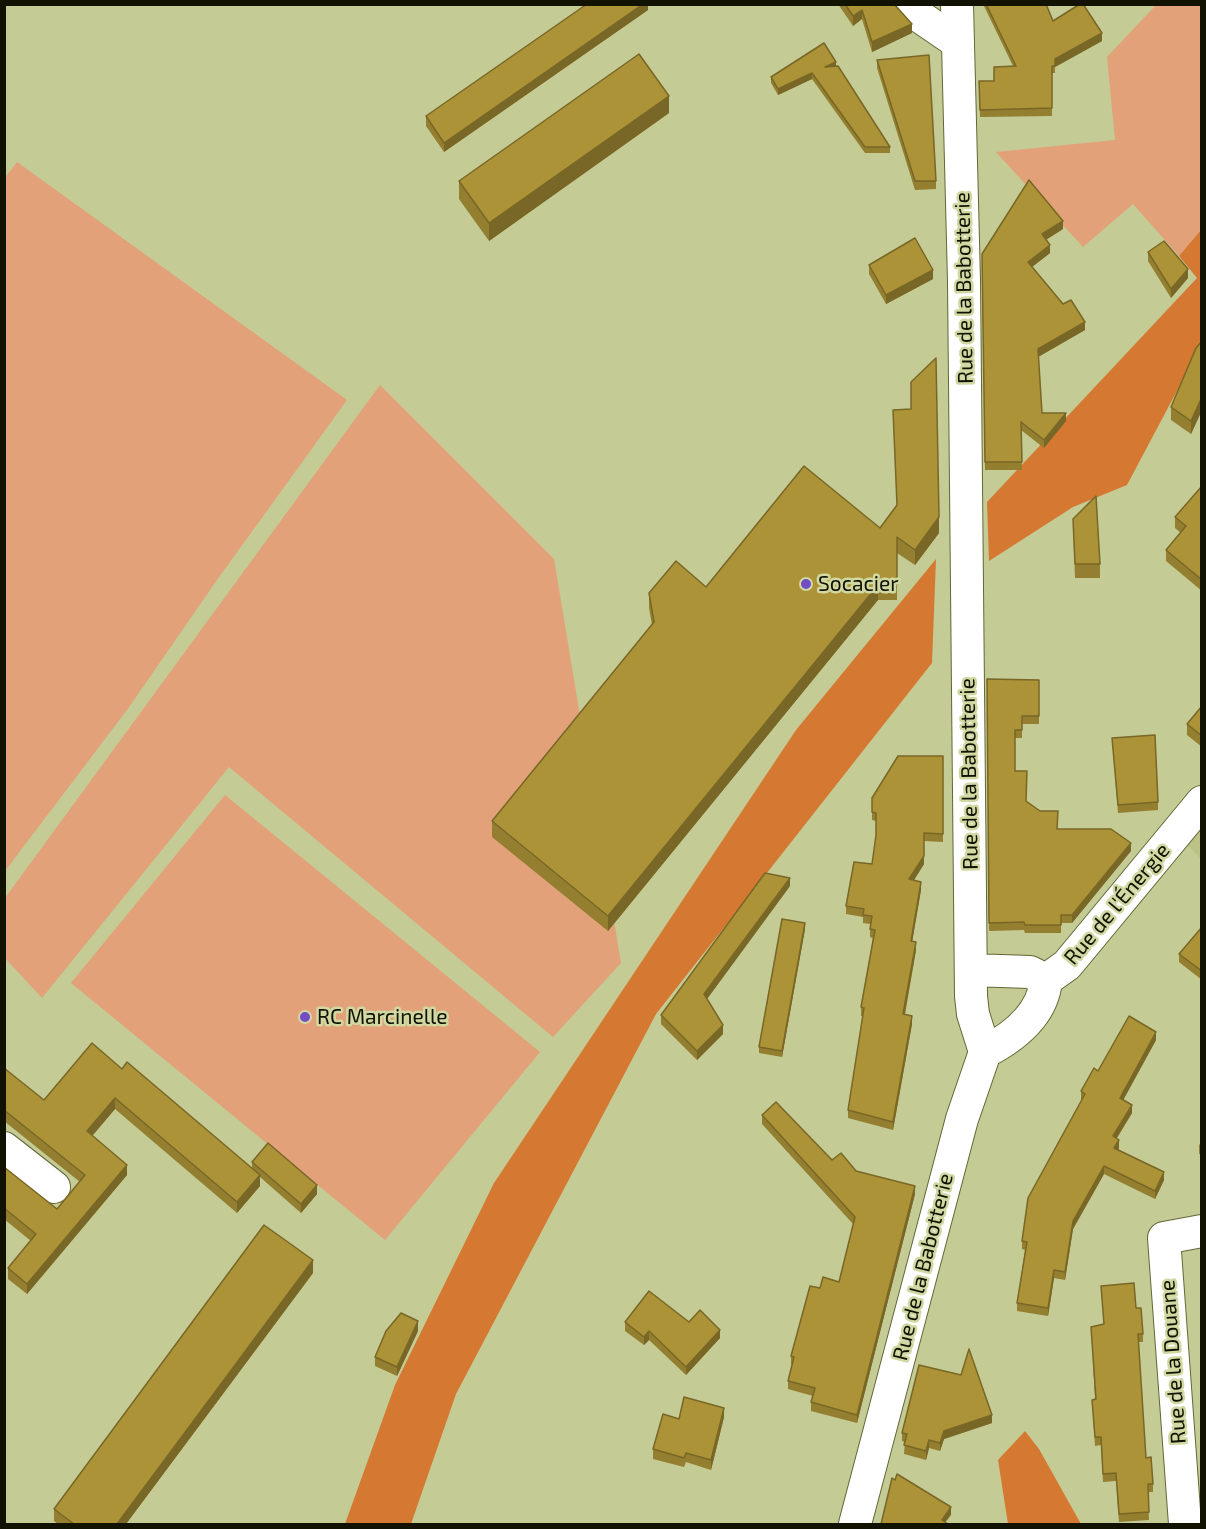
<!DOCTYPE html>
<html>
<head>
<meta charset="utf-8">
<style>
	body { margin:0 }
	#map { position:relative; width:1206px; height:1529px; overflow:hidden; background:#c4cb95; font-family:"Exo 2",sans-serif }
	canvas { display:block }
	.frame { position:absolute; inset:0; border:6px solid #111201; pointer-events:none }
</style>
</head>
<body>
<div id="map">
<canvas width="1206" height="1529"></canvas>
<div class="frame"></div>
</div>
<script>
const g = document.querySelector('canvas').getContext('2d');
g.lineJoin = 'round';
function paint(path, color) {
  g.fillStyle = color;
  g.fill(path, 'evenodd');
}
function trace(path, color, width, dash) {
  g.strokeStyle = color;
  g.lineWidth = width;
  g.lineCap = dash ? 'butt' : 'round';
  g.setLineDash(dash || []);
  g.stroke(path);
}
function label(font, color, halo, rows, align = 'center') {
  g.font = font + ' "Exo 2",sans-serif';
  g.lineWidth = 5;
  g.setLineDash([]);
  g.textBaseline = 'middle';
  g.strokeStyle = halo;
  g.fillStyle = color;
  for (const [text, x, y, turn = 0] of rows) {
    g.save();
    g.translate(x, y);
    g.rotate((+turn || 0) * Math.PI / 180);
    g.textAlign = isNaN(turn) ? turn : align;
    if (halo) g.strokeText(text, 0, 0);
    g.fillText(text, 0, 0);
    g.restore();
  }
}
const built = new Path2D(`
	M1201,786V859L1167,825Z`);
const green = new Path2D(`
	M1156,5H1201V230L1179,256L1133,204L1083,247L996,152L1115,140L1107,57Z
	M17,162L347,400L217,580L127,710L5,871L4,179Z
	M380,385L554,559L621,963L553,1037L229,767L42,998L5,958V898Z
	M225,795L540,1052L385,1240L71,983Z`);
const forest = new Path2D(`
	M1201,230V354L1187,372L1127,485L1073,507L989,561L987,502L1197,278L1179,256Z
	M936,559L932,663L656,1014L456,1394L411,1524H345L395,1385L494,1183L796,730Z
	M1025,1431L1039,1449L1081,1524H1008L998,1460Z`);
const minor = new Path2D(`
	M909,4L916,14L957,42
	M971,970L1030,972L1046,980
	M1046,980L1067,965L1202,802
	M985,1052C1014,1037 1043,1014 1046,980
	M4,1148L54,1187
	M855,1524L962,1119L985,1052L973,1014L971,996L964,281L957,4
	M1185,1524L1164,1238L1202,1231`);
const wall = new Path2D(`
	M648,4V10L444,152L426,126V116Z
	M838,4H894L912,33L872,52L862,19L853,26Z
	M983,4H1046L1053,21L1102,41L1055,67V73H1052V116L980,117L979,81H994L1013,66Z
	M877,60L936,181V189L915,190L877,68Z
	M836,66L890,147V153H865L812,79L778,95L771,83V77Z
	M669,113L489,241L459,199V181Z
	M1063,229L1046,240L1050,253L1032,267L1085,330L1038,357L1042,413L1066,421L1044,448L1021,430L1022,470H985L982,254Z
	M1148,252L1188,278L1171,298L1148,261Z
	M869,265L933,279L886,304L869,274Z
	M1202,341V410L1191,434L1171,420V407Z
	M893,410L939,533L915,565L897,553V600H878L608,931L492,837V821L652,625L649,608V593L706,587L880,528L897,506Z
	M1202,486V591L1166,561V550L1181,533L1175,528V517Z
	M1073,519L1100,564V578H1075Z
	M987,679L1039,680V724H1022V738H1015V771L1026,801L1057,829L1131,851L1072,923H1061V933H1025L1024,930L989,931Z
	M1202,706V747L1187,735V724Z
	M1112,738L1158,802V810L1118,813Z
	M943,756V842L924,841V864L914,880L921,890L912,941L916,950L905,1015L912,1024L893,1130L848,1118V1110L863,1016H861V1007L873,938L870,937V924L863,923V917L846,914V906L872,864L876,835V821L872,820V798Z
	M790,886L707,999L723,1034L697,1060L661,1024V1015Z
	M1202,927V980L1179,962V954Z
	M805,929L782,1057L759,1053V1047Z
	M1156,1040L1123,1100L1132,1113L1117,1138L1119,1148L1118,1149L1164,1180L1155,1199L1104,1174L1073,1229L1065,1280L1054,1278L1048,1316L1017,1311V1303L1025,1250L1022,1249V1241L1082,1100L1081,1099V1091L1098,1071Z
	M4,1068L44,1100L122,1069L252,1169V1162L317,1194L301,1213L260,1177V1186L237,1213L115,1109L92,1136L127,1175L27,1294L8,1279V1268L31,1241L4,1219V1167L57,1209L80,1182L4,1121Z
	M762,1115L832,1160L856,1171L915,1194L857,1423L811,1411V1402L813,1396L788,1389V1381L792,1365L791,1364V1356L820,1288L839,1282L853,1224L762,1124Z
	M1202,1141V1155L1199,1154V1145Z
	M313,1273L126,1524H58L54,1521V1509Z
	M1101,1286L1136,1308L1143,1334V1342H1138L1146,1458L1153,1484V1492H1148L1149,1520L1119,1522L1116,1481L1103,1482L1101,1445L1095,1446L1092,1400L1095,1399L1091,1327L1104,1324Z
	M625,1322H689L720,1338L686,1375L649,1340L644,1345L625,1331Z
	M418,1331L397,1376L375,1366V1357Z
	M724,1417L711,1470L686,1462L684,1467L653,1459V1449L679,1419Z
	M992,1423L944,1439L940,1451L929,1448L926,1460L904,1454L905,1442L902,1441V1433Z`);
const shadedWall = new Path2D(`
	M643,4H648V10L444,152V143Z
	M862,10V19L853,26V16Z
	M912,24V33L872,52V42Z
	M1102,33V41L1055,67V59Z
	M836,62V68L825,67Z
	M812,73V79L778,95V89Z
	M669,96V113L489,241V223Z
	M1063,221V229L1042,242V234Z
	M1050,245V253L1028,270V262Z
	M1188,269V278L1171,298V289Z
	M933,270V279L886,304V295Z
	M1085,322V330L1038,357V349Z
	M1202,397V410L1191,434V421Z
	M1066,413V421L1044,448V440Z
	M939,517V533L915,565V550Z
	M878,585V600L608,931V916Z
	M924,841V864L909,888V879Z
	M1131,843V851L1072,923V915Z
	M790,878V886L704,1003V994Z
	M921,882V890L911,949V941Z
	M805,923V929L782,1057V1051Z
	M916,942V950L903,1022V1014Z
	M912,1016V1024L893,1130V1122Z
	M723,1025V1034L697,1060V1051Z
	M1156,1032V1040L1120,1106V1098Z
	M115,1098V1109L87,1142V1131Z
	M1132,1105V1113L1113,1144V1136Z
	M1119,1140V1148L1114,1156V1148Z
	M127,1165V1175L27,1294V1284Z
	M1104,1166V1174L1073,1229L1065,1280V1272L1073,1221Z
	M1164,1172V1180L1155,1199V1191Z
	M260,1175V1186L237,1213V1202Z
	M317,1185V1194L301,1213V1204Z
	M915,1186V1194L857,1423V1415Z
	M313,1260V1273L126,1524H117Z
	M1054,1270V1278L1048,1316V1308Z
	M418,1321V1331L397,1376V1367Z
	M720,1330V1338L686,1375V1367Z
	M649,1331V1340L644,1345V1337Z
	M724,1408V1417L711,1470V1460Z
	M992,1415V1423L944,1439L940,1451V1443L944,1431Z
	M929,1440V1448L926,1460V1451Z
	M951,1507V1515L944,1524L942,1520Z`);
const building = new Path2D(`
	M587,4H643L444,143L426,116Z
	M845,4H894L912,24L872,42L862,10L853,16Z
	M986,4H1046L1053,21L1080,4H1083L1102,33L1055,59V66H1052V108L980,110L979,81H994V67L1016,66Z
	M824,43L836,62L825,67L838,66L890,147H865L812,73L778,89L771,77Z
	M639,54L669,96L489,223L459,181Z
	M929,55L936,181H915L877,60Z
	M1029,180L1063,221L1042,234L1050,245L1028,262L1063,304L1071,300L1085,322L1038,349L1042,413H1066L1044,440L1021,422L1022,462H985L982,254Z
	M915,238L933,270L886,295L869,265Z
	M1164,241L1188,269L1171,289L1148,252Z
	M1202,341V397L1191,421L1171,407L1196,348Z
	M936,358L939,517L915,550L897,537V584L878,585L608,916L492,821L654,622L649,593L676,561L706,587L804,466L880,528L897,505L893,410L911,409V382Z
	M1202,486V580L1166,550L1186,526L1175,517Z
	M1096,496L1100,564H1075L1073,519Z
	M987,679L1039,680V716H1022V730H1015V771H1027L1026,801L1040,811H1058L1057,829H1111L1131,843L1072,915H1061V925H1025L1024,922L989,923Z
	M1202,706V736L1187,724Z
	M1155,735L1158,802L1118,805L1112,738Z
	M898,756H943V834L924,833V856L909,879L921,882L911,941L916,942L903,1014L912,1016L893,1122L848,1110L864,1008L861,1007L875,930L870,929L872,916L863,915L864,909L846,906L854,862L872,864L876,835V813L872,812V798Z
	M765,873L790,878L704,994L723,1025L697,1051L661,1015Z
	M782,919L805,923L782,1051L759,1047Z
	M1202,927V971L1179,954Z
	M1129,1016L1156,1032L1120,1098L1132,1105L1113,1136L1119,1140L1114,1148L1164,1172L1155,1191L1104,1166L1073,1221L1065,1272L1054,1270L1048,1308L1017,1303L1027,1242L1022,1241L1028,1198L1085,1094L1081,1091L1094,1068L1098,1071Z
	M92,1043L122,1069L127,1062L260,1175L237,1202L115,1098L87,1131L127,1165L27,1284L8,1268L36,1234L4,1208V1167L57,1209L85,1175L4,1110V1068L44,1100Z
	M776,1102L832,1160L841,1153L856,1171L915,1186L857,1415L811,1402L815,1388L788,1381L794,1357L791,1356L810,1286L820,1288L823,1277L839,1282L855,1217L762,1115Z
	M268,1143L317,1185L301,1204L252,1162Z
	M264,1225L313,1260L117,1524H74L54,1509Z
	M1134,1283L1136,1308H1141L1143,1334H1138L1146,1458L1151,1457L1153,1484H1148L1149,1512L1119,1514L1116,1473L1103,1474L1101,1437H1095L1092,1400L1096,1399L1091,1327L1104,1324L1101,1286Z
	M649,1291L689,1322L700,1310L720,1330L686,1367L649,1331L644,1337L625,1322Z
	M401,1313L418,1321L397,1367L375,1357L386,1331Z
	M969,1349L992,1415L944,1431L940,1443L929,1440L926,1451L904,1445L907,1434L902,1433L919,1365L961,1375Z
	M684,1397L724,1408L711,1460L686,1453L684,1458L653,1449L663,1414L679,1419Z
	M897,1474L951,1507L942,1520L948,1524H881L892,1478L895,1480Z`);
const markers = [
	[806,584,6,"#734dc6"],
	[305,1017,6,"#734dc6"]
];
const streetNames = [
	["Rue de la Babotterie",964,288,-91],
	["Rue de la Babotterie",969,774,-91],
	["Rue de l'Énergie",1117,904,-50],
	["Rue de la Babotterie",923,1267,-76],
	["Rue de la Douane",1173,1362,-94]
];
const poiNames = [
	["Socacier",818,584],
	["RC Marcinelle",317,1017]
];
paint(built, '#bcc285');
paint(green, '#e2a178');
paint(forest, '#d57832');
trace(minor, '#636736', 34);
trace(minor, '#fff', 32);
paint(wall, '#947e2f');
paint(shadedWall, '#786726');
paint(building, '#ac9337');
trace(building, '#786726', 1.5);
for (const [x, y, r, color] of markers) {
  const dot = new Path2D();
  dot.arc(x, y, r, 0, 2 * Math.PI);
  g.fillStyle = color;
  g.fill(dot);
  trace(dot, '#d1d8a2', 2);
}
label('21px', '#111201', '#d1d8a2', streetNames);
label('21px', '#111201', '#d1d8a2', poiNames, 'left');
</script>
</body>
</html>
